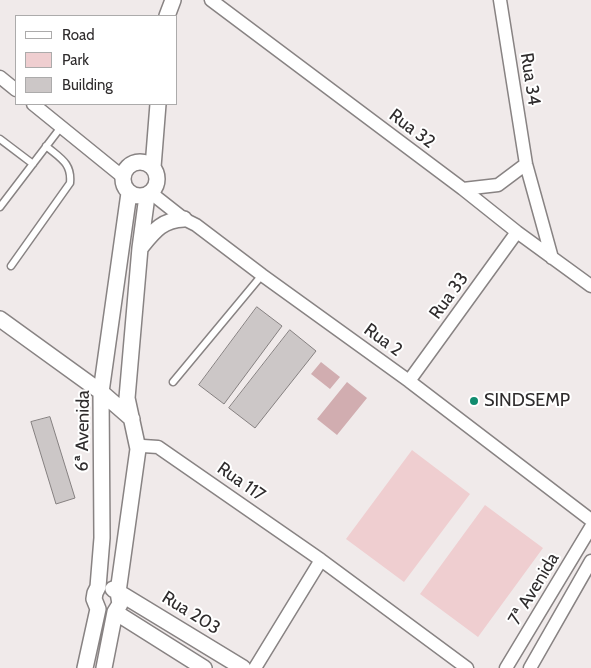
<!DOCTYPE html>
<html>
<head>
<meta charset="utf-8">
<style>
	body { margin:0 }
	#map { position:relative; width:591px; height:668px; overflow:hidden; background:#f0eaea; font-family:Cabin,sans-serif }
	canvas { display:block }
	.legend { position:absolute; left:15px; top:15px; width:162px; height:90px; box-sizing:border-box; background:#fff; border:1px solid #acabab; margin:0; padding:6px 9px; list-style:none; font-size:15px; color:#2f2c2d }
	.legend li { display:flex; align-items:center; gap:10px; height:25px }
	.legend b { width:25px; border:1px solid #acabab }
</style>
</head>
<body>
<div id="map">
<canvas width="591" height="668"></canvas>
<ul class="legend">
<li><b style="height:6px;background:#fff"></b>Road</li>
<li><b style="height:14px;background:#efced0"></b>Park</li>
<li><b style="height:14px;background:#ccc7c7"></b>Building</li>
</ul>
</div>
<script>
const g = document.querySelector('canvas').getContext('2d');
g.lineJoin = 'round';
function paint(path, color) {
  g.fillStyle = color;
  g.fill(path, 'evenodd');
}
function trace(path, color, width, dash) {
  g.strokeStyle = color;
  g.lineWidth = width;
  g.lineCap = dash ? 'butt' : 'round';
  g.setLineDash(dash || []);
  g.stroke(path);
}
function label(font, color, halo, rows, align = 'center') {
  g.font = font + ' Cabin,sans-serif';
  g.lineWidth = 4;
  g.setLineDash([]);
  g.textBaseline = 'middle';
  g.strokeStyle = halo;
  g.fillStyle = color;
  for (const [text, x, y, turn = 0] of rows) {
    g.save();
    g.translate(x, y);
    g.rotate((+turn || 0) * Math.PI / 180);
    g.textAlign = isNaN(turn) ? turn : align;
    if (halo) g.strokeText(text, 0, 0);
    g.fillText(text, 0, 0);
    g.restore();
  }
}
const green = new Path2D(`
	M412,450L470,494L404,582L346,539Z
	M485,505L543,548L478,637L420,594Z`);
const water = new Path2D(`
	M321,362L340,377L330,389L311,374Z
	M347,382L367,398L337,435L317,419Z`);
const building = new Path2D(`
	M257,307L282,326L224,404L199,385Z
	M290,330L316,351L255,428L229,408Z
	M50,417L75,498L56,504L31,422Z`);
const service = new Path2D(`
	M0,139L33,164
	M0,207L61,127
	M11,266L70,183C72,163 60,158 46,146
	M173,382L262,275`);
const minor = new Path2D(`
	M211,0L463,189L517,232L591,286
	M500,0L526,164L552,258
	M0,77L16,90
	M33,104L123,177
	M463,189L498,185L526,164
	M151,193L184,219L196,225L262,275L409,381L591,520
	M409,381L517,232
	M138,449L143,446L158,447L321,560L467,668
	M255,668L321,560
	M506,668L591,527
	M530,668L591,561`);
const tertiary = new Path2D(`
	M167,16L173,0
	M123 179a17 17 0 1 1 34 0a17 17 0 1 1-34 0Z
	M153,167L158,104
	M141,247C154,231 162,220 184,219
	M0,319L101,392L132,419
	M113,589L243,668
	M115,612L204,668
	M85,668L98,609L94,599L95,593L98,587L102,538L101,392L129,193
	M104,668L115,612L120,604L118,592L138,449L127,398L140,248L147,196`);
const markers = [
	[474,401,5,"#118c6f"]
];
const streetNames = [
	["Rua 34",530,79,81],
	["Rua 32",412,129,37],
	["Rua 33",449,296,-54],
	["Rua 2",383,340,36],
	["6ª Avenida",83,431,-89],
	["Rua 117",241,482,35],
	["7ª Avenida",534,589,-59],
	["Rua 203",191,613,32]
];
const poiNames = [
	["SINDSEMP",484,401]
];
paint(green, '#efced0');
paint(water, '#d1adb0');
paint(building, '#ccc7c7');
trace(building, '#858080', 1);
trace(service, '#888383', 9);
trace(minor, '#888383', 15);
trace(tertiary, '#888383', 18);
trace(service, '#fff', 6);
trace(minor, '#fff', 12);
trace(tertiary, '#fff', 15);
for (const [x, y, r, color] of markers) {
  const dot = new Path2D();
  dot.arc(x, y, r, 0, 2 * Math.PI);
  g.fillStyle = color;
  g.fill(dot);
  trace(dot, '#fff', 2);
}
label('18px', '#2f2c2d', '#fff', streetNames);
label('18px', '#2f2c2d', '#fff', poiNames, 'left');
</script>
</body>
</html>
